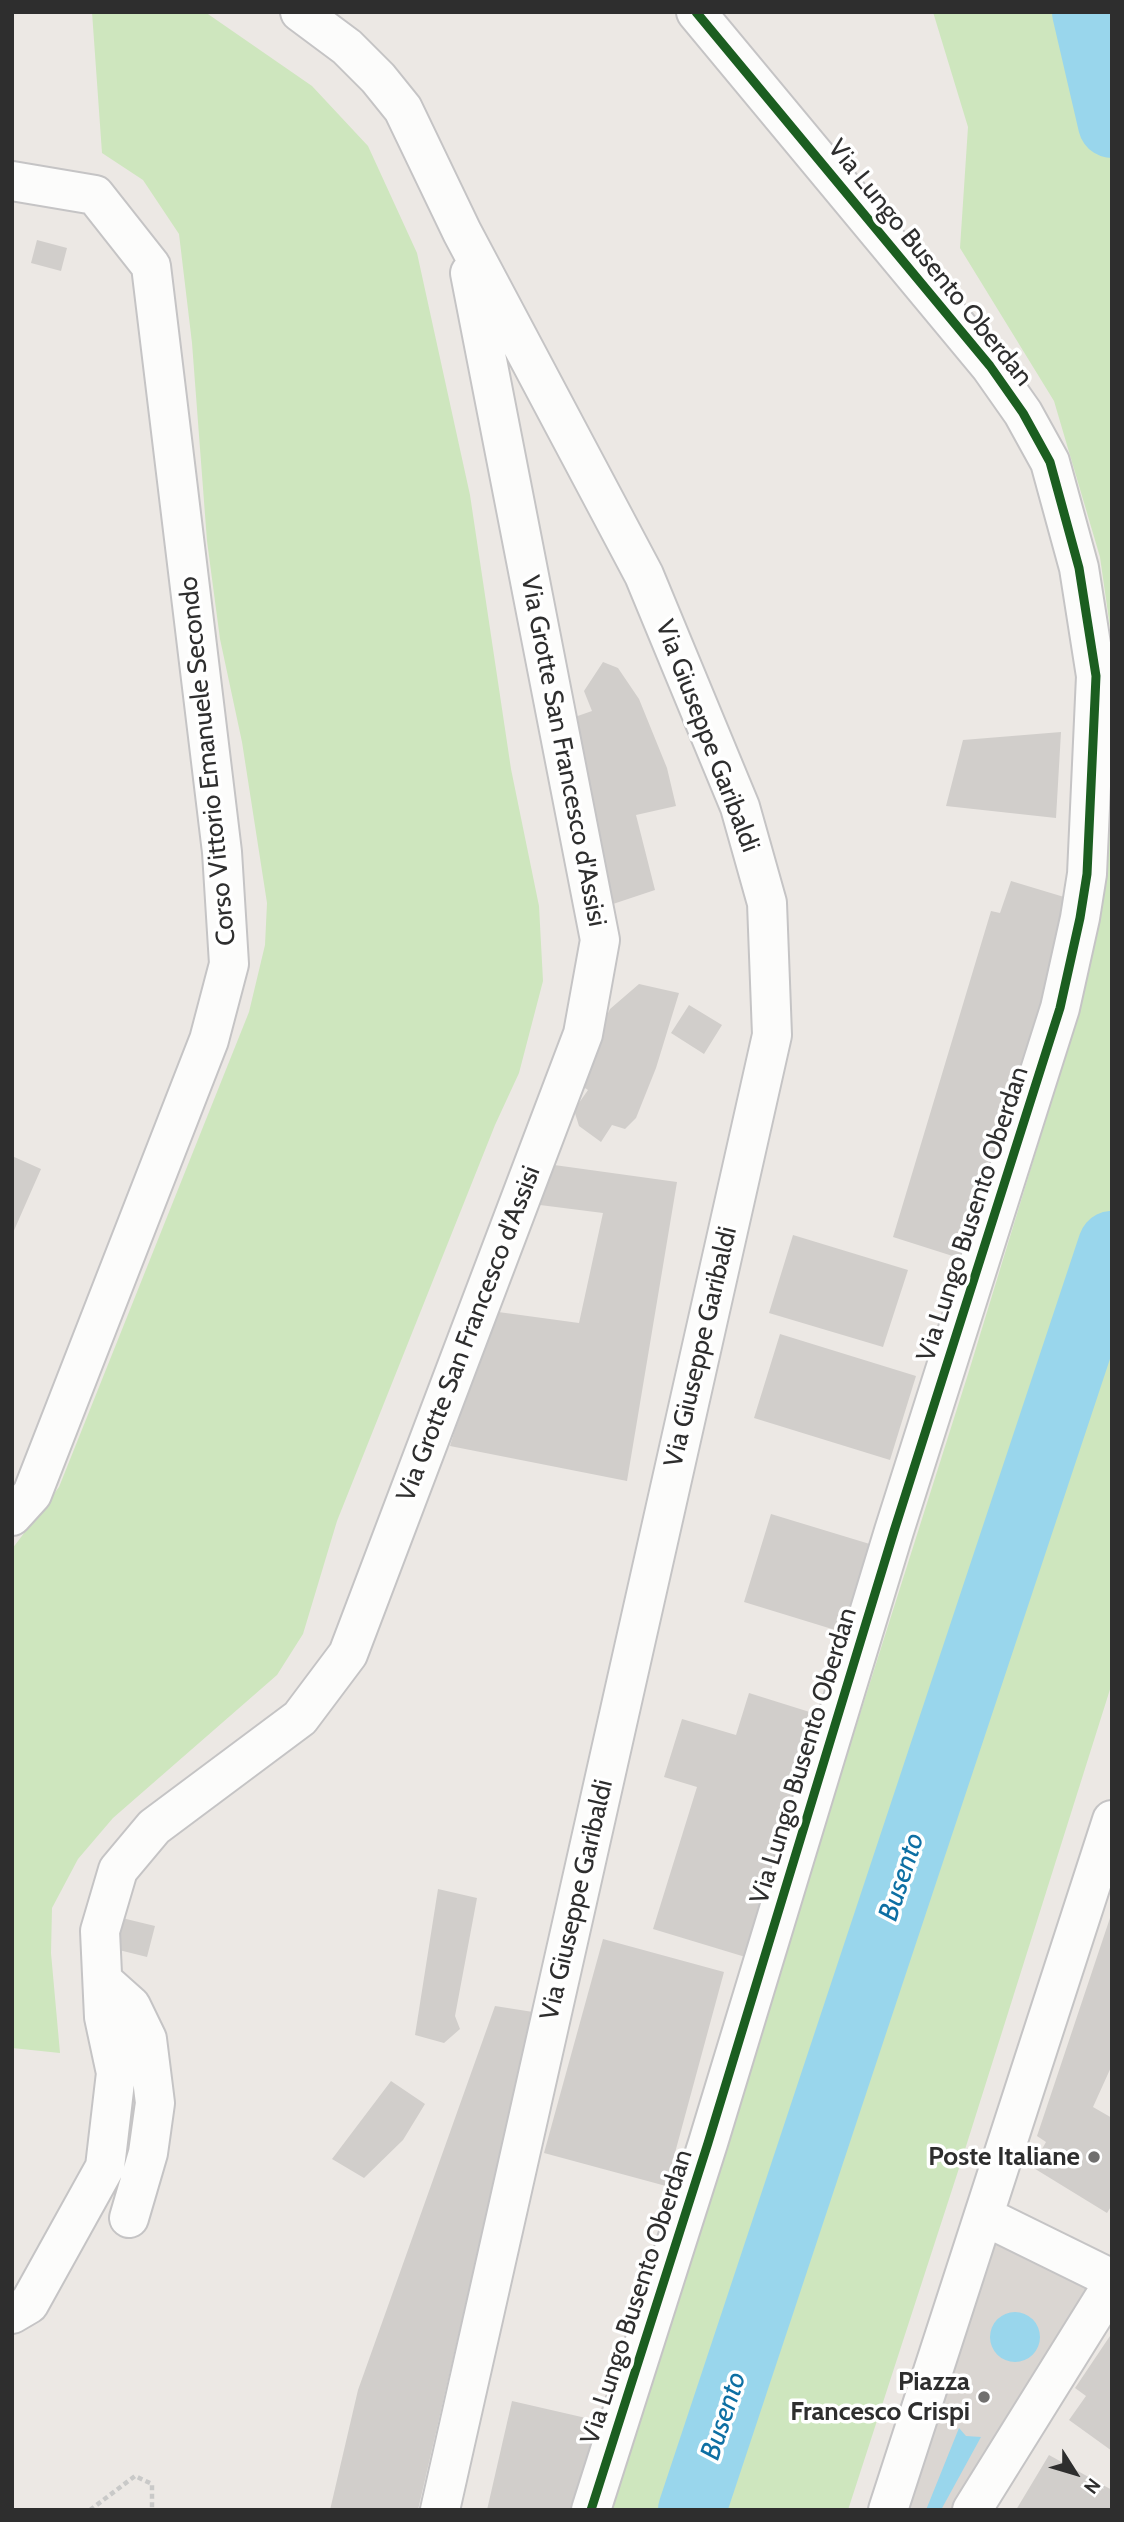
<!DOCTYPE html>
<html>
<head>
<meta charset="utf-8">
<style>
	body { margin:0 }
	#map { position:relative; width:1124px; height:2522px; overflow:hidden; background:#ece8e4; font-family:Cabin,sans-serif }
	canvas { display:block }
	.frame { position:absolute; inset:0; border:14px solid #2e2e2e; pointer-events:none }
	.north { position:absolute; left:1040px; top:2438px; width:70px; height:70px; -webkit-text-stroke:5px #fff; paint-order:stroke; rotate:127deg; font-size:19px; font-weight:700; line-height:28px; text-align:center; color:#2e2e2e }
	.north::after { content:''; display:block; margin:auto; width:24px; height:32px; background:#2e2e2e; clip-path:polygon(50% 0,100% 100%,50% 72%,0 100%) }
</style>
</head>
<body>
<div id="map">
<canvas width="1124" height="2522"></canvas>
<div class="frame"></div>
<div class="north">N</div>
</div>
<script>
const g = document.querySelector('canvas').getContext('2d');
g.lineJoin = 'round';
function paint(path, color) {
  g.fillStyle = color;
  g.fill(path, 'evenodd');
}
function trace(path, color, width, dash) {
  g.strokeStyle = color;
  g.lineWidth = width;
  g.lineCap = dash ? 'butt' : 'round';
  g.setLineDash(dash || []);
  g.stroke(path);
}
function label(font, color, halo, rows, align = 'center') {
  g.font = font + ' Cabin,sans-serif';
  g.lineWidth = 7;
  g.setLineDash([]);
  g.textBaseline = 'middle';
  g.strokeStyle = halo;
  g.fillStyle = color;
  for (const [text, x, y, turn = 0] of rows) {
    g.save();
    g.translate(x, y);
    g.rotate((+turn || 0) * Math.PI / 180);
    g.textAlign = isNaN(turn) ? turn : align;
    if (halo) g.strokeText(text, 0, 0);
    g.fillText(text, 0, 0);
    g.restore();
  }
}
const green = new Path2D(`
	M92,12H205L312,86L368,146L417,253L470,495L511,769L539,906L543,981L519,1073L495,1125L337,1521L303,1634L277,1675L113,1818L78,1859L52,1908L51,1953L60,2053L12,2048V1549L59,1487L249,1012L265,945L267,903L242,742L220,639L207,541L192,343L179,234L143,180L102,153Z
	M933,12H1112V641L1100,557L1054,401L960,248L968,127Z
	M1112,708V1683L962,2159L848,2510H611L650,2375L969,1371L1078,1014Z`);
const plaza = new Path2D(`
	M984,2216L1112,2279L972,2510H888Z`);
const water = new Path2D(`
	M990 2337a25 25 0 1 1 50 0a25 25 0 1 1-50 0Z
	M959,2428L966,2436L981,2437L941,2510H926Z`);
const river = new Path2D(`
	M1086,12L1112,124
	M692,2510L1112,1245`);
const building = new Path2D(`
	M37,240L67,248L61,271L31,263Z
	M603,662L618,668L639,699L667,768L676,806L636,815L655,890L607,906L579,806L592,799L569,719L592,711L584,691Z
	M1061,732L1056,818L946,806L963,740Z
	M1011,881L1074,900L962,1259L893,1237L991,911L1000,913Z
	M639,984L679,993L656,1068L636,1118L625,1129L612,1125L601,1142L579,1126L574,1110L588,1090L574,1081L610,1009Z
	M689,1005L722,1025L704,1054L671,1033Z
	M12,1156L41,1169L12,1235Z
	M547,1164L677,1182L627,1481L450,1446L491,1311L579,1323L603,1213L540,1205Z
	M793,1235L908,1270L883,1347L769,1313Z
	M780,1334L916,1376L890,1460L754,1418Z
	M771,1514L873,1545L845,1633L744,1602Z
	M749,1693L816,1714L803,1756L814,1760L752,1959L653,1929L697,1787L664,1777L682,1719L736,1735Z
	M438,1889L477,1898L455,2016L460,2029L444,2043L415,2035Z
	M1111,1915L1112,2065L1093,2107L1112,2118V2205L1107,2213L1032,2167L1046,2142L1037,2136Z
	M122,1918L155,1926L147,1957L115,1949Z
	M603,1939L724,1972L666,2186L544,2153Z
	M495,2006L533,2012L418,2510H330L358,2390Z
	M391,2081L425,2104L403,2140L364,2178L332,2159Z
	M1112,2333V2451L1069,2420L1086,2396L1075,2388Z
	M512,2401L599,2421L578,2510H487Z
	M1049,2455L1112,2490V2510H1016Z`);
const path = new Path2D(`
	M90,2510L135,2476L152,2484V2510`);
const street = new Path2D(`
	M300,12L347,47L378,78L403,109L462,232L644,575L740,807L767,903L772,1035L440,2510
	M103,1981L131,2006L147,2039L155,2103L148,2153L129,2218
	M984,2216L1112,2279
	M12,2314L29,2304L105,2167L116,2073L104,2017L100,1931L118,1870L154,1827L300,1718L348,1654L583,1034L600,940L470,273
	M591,2510L708,2143L894,1531L1060,1008L1080,918L1087,874L1096,676L1079,568L1050,462L1023,413L990,366L696,12
	M888,2510L1112,1820
	M972,2510L1112,2285`);
const secondary = new Path2D(`
	M12,181L95,195L151,266L222,852L229,964L209,1040L32,1494L12,1516`);
const cycleway = new Path2D(`
	M591,2510L708,2143L894,1531L1060,1008L1080,918L1087,874L1096,676L1079,568L1050,462L1023,413L990,366L696,12`);
const markers = [
	[1094,2157,7,"#706f6e"],
	[984,2397,7,"#706f6e"]
];
const streetNames = [
	["Via Lungo Busento Oberdan",930,263,51],
	["Via Giuseppe Garibaldi",707,736,69],
	["Via Grotte San Francesco d'Assisi",563,751,79],
	["Corso Vittorio Emanuele Secondo",208,761,-96],
	["Via Lungo Busento Oberdan",973,1214,-72],
	["Via Grotte San Francesco d'Assisi",469,1334,-69],
	["Via Giuseppe Garibaldi",701,1347,-77],
	["Via Lungo Busento Oberdan",804,1756,-73],
	["Via Giuseppe Garibaldi",577,1900,-77],
	["Via Lungo Busento Oberdan",637,2297,-72]
];
const poiNames = [
	["Poste Italiane",1080,2157],
	["Piazza",970,2382],
	["Francesco Crispi",970,2412]
];
const waterNames = [
	["Busento",902,1877,-72],
	["Busento",724,2416,-72]
];
paint(green, '#cee6be');
paint(plaza, '#dad6d2');
paint(water, '#99d6ec');
trace(river, '#99d6ec', 68);
paint(building, '#d1cecb');
trace(street, '#c5c4c5', 42);
trace(secondary, '#c5c4c5', 42);
trace(path, '#c9c9c8', 4.5, [5, 3.5]);
trace(street, '#fcfcfb', 38);
trace(secondary, '#fcfcfb', 38);
trace(cycleway, '#1b5e20', 9);
for (const [x, y, r, color] of markers) {
  const dot = new Path2D();
  dot.arc(x, y, r, 0, 2 * Math.PI);
  g.fillStyle = color;
  g.fill(dot);
  trace(dot, '#fff', 2.5);
}
label('26px', '#2e2e2e', '#fff', streetNames);
label('bold 26px', '#2e2e2e', '#fff', poiNames, 'right');
label('italic 28px', '#0d6fa3', '#fff', waterNames);
</script>
</body>
</html>
